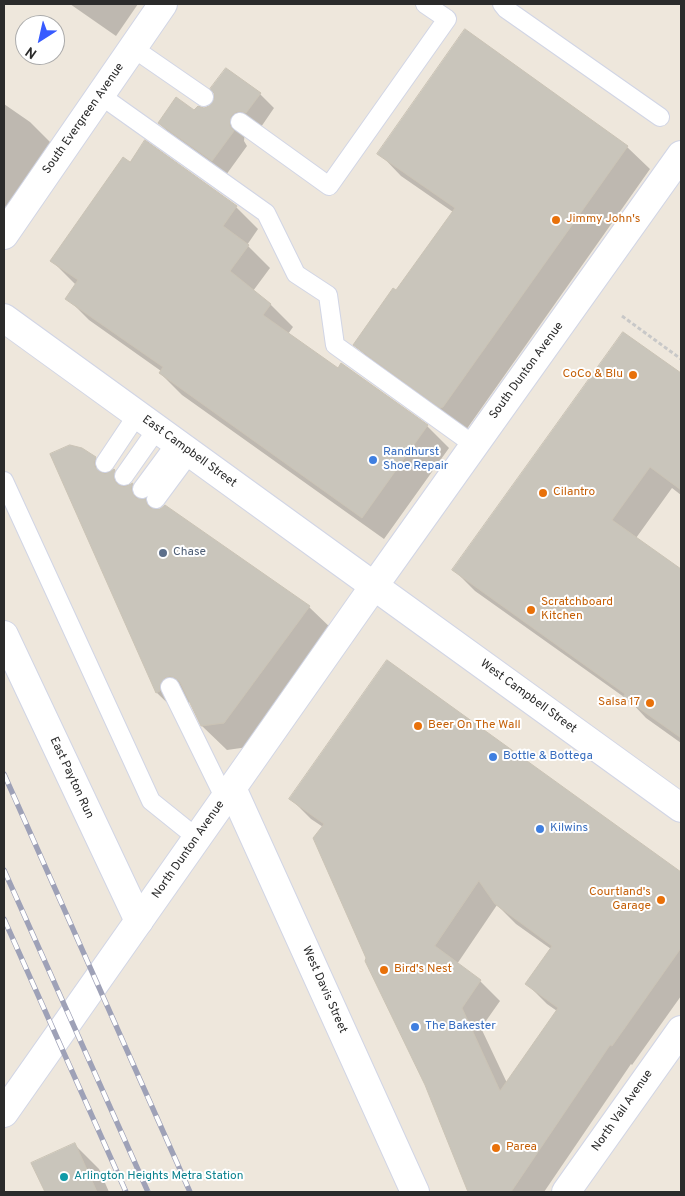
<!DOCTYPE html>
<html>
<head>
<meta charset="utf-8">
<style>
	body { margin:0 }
	#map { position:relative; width:685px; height:1196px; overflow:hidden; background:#eee7dc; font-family:Overpass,sans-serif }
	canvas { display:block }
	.frame { position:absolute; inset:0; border:5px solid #2b2b2b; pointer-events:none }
	.north { position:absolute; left:15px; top:15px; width:50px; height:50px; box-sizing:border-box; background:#fff; border:1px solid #aaa; border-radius:50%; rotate:215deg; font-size:14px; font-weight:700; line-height:20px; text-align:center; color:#2b2b2b }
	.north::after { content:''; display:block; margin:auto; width:18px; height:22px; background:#385bff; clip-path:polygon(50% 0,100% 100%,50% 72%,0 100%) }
</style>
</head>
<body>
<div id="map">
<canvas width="685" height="1196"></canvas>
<div class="frame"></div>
<div class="north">N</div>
</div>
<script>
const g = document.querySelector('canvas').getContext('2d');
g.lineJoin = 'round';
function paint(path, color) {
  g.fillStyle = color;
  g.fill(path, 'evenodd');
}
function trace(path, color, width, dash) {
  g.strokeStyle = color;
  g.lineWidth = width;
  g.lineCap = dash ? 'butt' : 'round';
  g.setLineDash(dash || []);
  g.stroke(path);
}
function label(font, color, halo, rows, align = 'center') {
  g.font = font + ' Overpass,sans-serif';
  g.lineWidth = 4;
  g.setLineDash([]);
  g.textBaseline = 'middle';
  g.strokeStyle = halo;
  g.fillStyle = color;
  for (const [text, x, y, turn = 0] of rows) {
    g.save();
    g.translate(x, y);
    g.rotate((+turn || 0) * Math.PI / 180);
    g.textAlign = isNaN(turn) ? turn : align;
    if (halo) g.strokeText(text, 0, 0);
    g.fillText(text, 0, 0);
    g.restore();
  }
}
const shadow = new Path2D(`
	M70,4H138L116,36Z
	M226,70L260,94L274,108L261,127L245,131L244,141L247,146L226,175L173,137L159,123L210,107L216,99Z
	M4,104L30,122L54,146L4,218Z
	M627,147L650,169L466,430L378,368L355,345L397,292L453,212L401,176L379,153Z
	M131,164L236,207L258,229L247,245L270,268L253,291L271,305L293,327L288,334L338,370L427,426L449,448L384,539L182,395L160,373L161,371L89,320L67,298L76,285L52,261Z
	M623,334L681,375V495L672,488L636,538L681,570V743L646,718L631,702L475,591L454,570Z
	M51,455L95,458L110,472L114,471L129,486L133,484L157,508L156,510H160L165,506L309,607L334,631L248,747L227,750L202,726L190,701L183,711L182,717L157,693Z
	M388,662L681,873V996L632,1065L631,1064L544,1192H470L426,1085L367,958L323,827L311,819L291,799ZM497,905L516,924L551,949L527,984L547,1004L557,1011L507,1083L481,1028L500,1001L480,981L457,964Z
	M75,1145L99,1169L109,1192H46L33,1164Z`);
const building = new Path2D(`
	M465,29L628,146L443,407L440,408L353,345L393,288L396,290L455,208L377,154Z
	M226,68L261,93L246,113L242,112H236L231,116L230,126L234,131L212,161L158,123L176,97L194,110L198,106L204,108L209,106L214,98V93L210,89Z
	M145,140L237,206L223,226L249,245L230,271L271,304L263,315L338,368L341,363L428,425L362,518L159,373L163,367L65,299L78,280L50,261L123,157L130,162Z
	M623,332L681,373V490L650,467L612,520L681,569V738L623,697L625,694L452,570Z
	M70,445L82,448L96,457L94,462L95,467L100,472L105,474L114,469L115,470L114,480L118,485L124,487L133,483L131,488L133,494L136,498L146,499L147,504L150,508L160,509L165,505L310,606L224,723L201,726L180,682L175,678L170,676L165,678L160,686V691L156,693L50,454Z
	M387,660L681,872V948L612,1046L610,1045L511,1192H468L425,1085L365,961L366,958L313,838L324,824L289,799ZM479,881L495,904L552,946L525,984L558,1008L500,1091L462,1008L481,980L435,946Z
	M75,1143L97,1192H45L31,1163Z`);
const path = new Path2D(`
	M622,316L681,359`);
const lane = new Path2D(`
	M502,4L506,9L660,117
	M133,48L204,97
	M100,95L266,213L296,274L328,295L335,345L474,445
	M240,122L329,186L447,19L425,4
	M105,463L137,415
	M124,476L157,429
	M4,481L151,801L197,838
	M142,489L176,443
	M156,499L190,453
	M170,687L225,799`);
const street = new Path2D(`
	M681,155L374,586L681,808
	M4,635L139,921
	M232,788L415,1192
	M566,1192L681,1030`);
const secondary = new Path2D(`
	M4,235L163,4
	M4,318L374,586L4,1113`);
const rail = new Path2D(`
	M4,774L190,1192
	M4,870L148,1192
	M4,919L126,1192`);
const markers = [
	[556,220,5,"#e8710a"],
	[633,375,5,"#e8710a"],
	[373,460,5,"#3f7fe0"],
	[543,493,5,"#e8710a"],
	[163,553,5,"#5c6f8a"],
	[531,610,5,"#e8710a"],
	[650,703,5,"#e8710a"],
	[418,726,5,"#e8710a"],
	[493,757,5,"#3f7fe0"],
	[540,829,5,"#3f7fe0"],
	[661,900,5,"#e8710a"],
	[384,970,5,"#e8710a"],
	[415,1027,5,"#3f7fe0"],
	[496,1148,5,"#e8710a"],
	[64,1177,5,"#0f9aa8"]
];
const streetNames = [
	["South Evergreen Avenue",84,119,-55],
	["South Dunton Avenue",527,371,-54],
	["East Campbell Street",189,452,36],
	["West Campbell Street",528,697,36],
	["East Payton Run",71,778,65],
	["North Dunton Avenue",189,850,-55],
	["West Davis Street",324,990,66],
	["North Vail Avenue",623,1111,-55]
];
const foodNames = [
	["Jimmy John's",566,220],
	["CoCo & Blu",623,375,"right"],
	["Cilantro",553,493],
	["Scratchboard",541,603],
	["Kitchen",541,617],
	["Salsa 17",640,703,"right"],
	["Beer On The Wall",428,726],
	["Courtland's",651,893,"right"],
	["Garage",651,907,"right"],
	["Bird's Nest",394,970],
	["Parea",506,1148]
];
const shopNames = [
	["Randhurst",383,453],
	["Shoe Repair",383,467],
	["Bottle & Bottega",503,757],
	["Kilwins",550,829],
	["The Bakester",425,1027]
];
const serviceNames = [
	["Chase",173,553]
];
const cultureNames = [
	["Arlington Heights Metra Station",74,1177]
];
paint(shadow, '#0003');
paint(building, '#c9c5bb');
trace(building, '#cac3b5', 1);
trace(lane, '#d1d5e5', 20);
trace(street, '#d1d5e5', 30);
trace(secondary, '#d1d5e5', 30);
trace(path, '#c8c8c8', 3, [4, 2.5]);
trace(lane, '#fff', 18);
trace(street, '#fff', 28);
trace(secondary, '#fff', 28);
trace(rail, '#9ea1b7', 5.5);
trace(rail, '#fff', 4, [11]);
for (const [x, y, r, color] of markers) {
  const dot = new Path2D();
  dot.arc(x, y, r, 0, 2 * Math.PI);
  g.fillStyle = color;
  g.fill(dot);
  trace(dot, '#fff', 2);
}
label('12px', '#2b2b2b', '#fff', streetNames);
label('12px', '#c56008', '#fff', foodNames, 'left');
label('12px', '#366cbe', '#fff', shopNames, 'left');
label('12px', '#4e5e75', '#fff', serviceNames, 'left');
label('12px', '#0d838f', '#fff', cultureNames, 'left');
</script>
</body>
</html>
